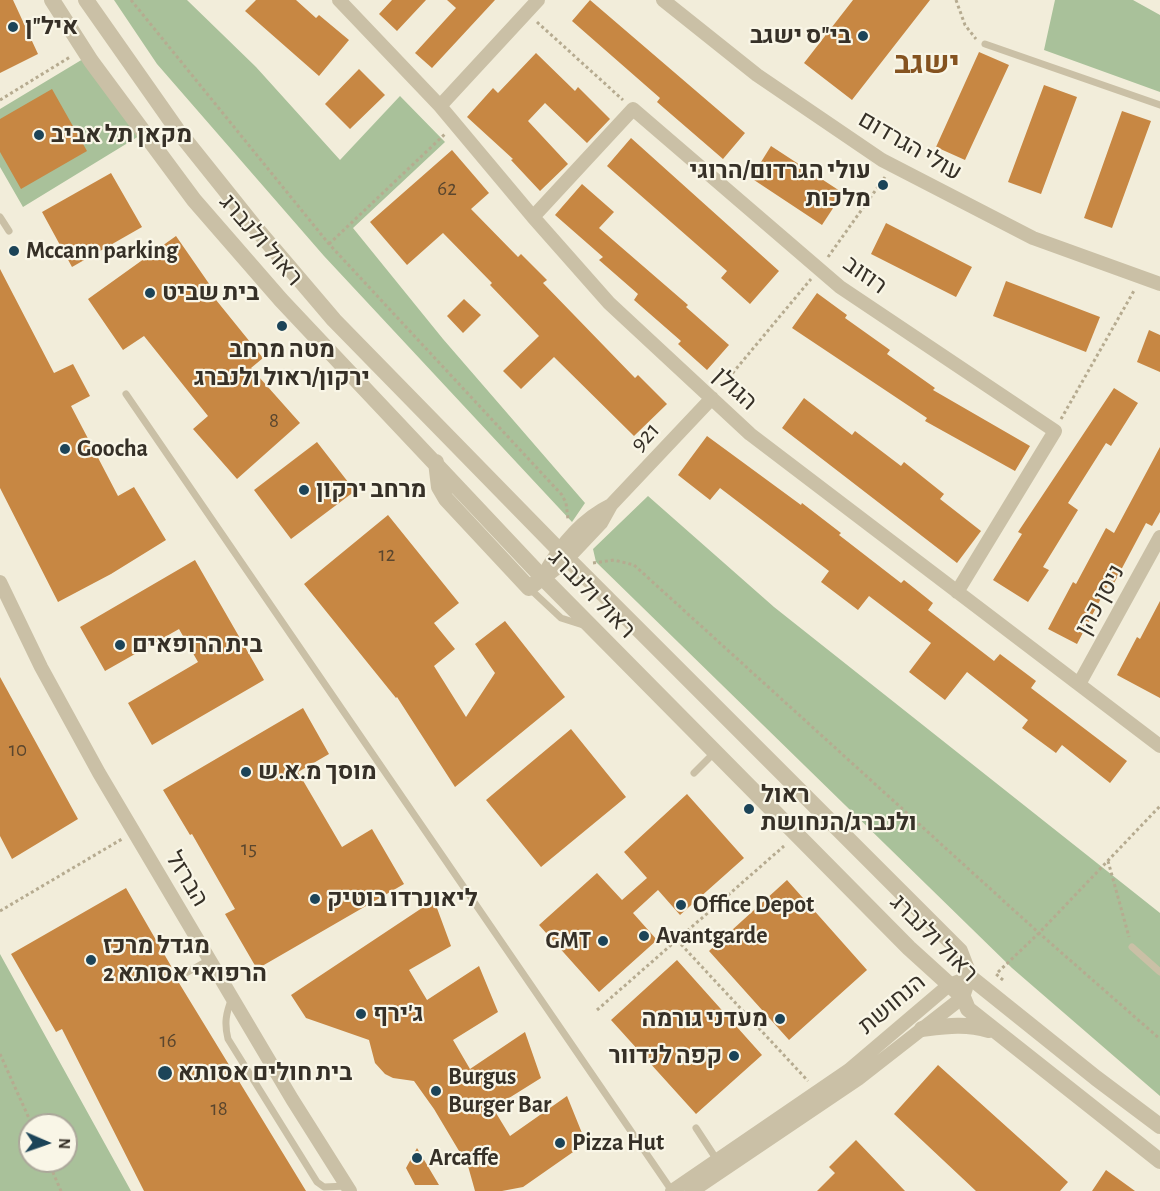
<!DOCTYPE html>
<html>
<head>
<meta charset="utf-8">
<style>
	body { margin:0 }
	#map { position:relative; width:1160px; height:1191px; overflow:hidden; background:#f2edda; font-family:"Alegreya Sans",sans-serif }
	canvas { display:block }
	.north { position:absolute; left:18px; top:1113px; width:60px; height:60px; box-sizing:border-box; background:#f9f6e7; border:2px solid #aba79a; border-radius:50%; rotate:92deg; font-size:16px; font-weight:700; line-height:24px; text-align:center; color:#363027 }
	.north::after { content:''; display:block; margin:auto; width:21px; height:27px; background:#1c4458; clip-path:polygon(50% 0,100% 100%,50% 72%,0 100%) }
</style>
</head>
<body>
<div id="map">
<canvas width="1160" height="1191"></canvas>
<div class="north">N</div>
</div>
<script>
const g = document.querySelector('canvas').getContext('2d');
g.lineJoin = 'round';
function paint(path, color) {
  g.fillStyle = color;
  g.fill(path, 'evenodd');
}
function trace(path, color, width, dash) {
  g.strokeStyle = color;
  g.lineWidth = width;
  g.lineCap = dash ? 'butt' : 'round';
  g.setLineDash(dash || []);
  g.stroke(path);
}
function label(font, color, halo, rows, align = 'center') {
  g.font = font + ' "Alegreya Sans",Heebo,sans-serif';
  g.lineWidth = 4.5;
  g.setLineDash([]);
  g.textBaseline = 'middle';
  g.strokeStyle = halo;
  g.fillStyle = color;
  for (const [text, x, y, turn = 0] of rows) {
    g.save();
    g.translate(x, y);
    g.rotate((+turn || 0) * Math.PI / 180);
    g.textAlign = isNaN(turn) ? turn : align;
    if (halo) g.strokeText(text, 0, 0);
    g.fillText(text, 0, 0);
    g.restore();
  }
}
const green = new Path2D(`
	M114,0H187L256,67L340,160L400,96L445,142L353,228L443,339L585,503L572,522L324,256L157,64Z
	M1055,0H1133L1160,15V92L1044,50Z
	M83,59L144,133L23,207L0,167V109Z
	M648,496L774,607L1160,913V1096L1012,968L596,562L593,549Z
	M0,954L131,1191H0ZM30,1125H66V1161H30Z`);
const building = new Path2D(`
	M0,0H13L38,54L0,73Z
	M256,0H296L316,18L319,15L349,40L319,76L245,11Z
	M392,0H426L397,31L379,14Z
	M447,0H495L432,68L415,53L456,8Z
	M590,0L745,133L723,159L657,102L660,98L572,21Z
	M853,0H930L852,100L804,63Z
	M979,52L1009,65L965,160L936,147Z
	M536,53L575,91L578,87L610,119L587,143L545,103L528,121L568,164L540,191L511,160L513,159L467,117L493,88L498,93Z
	M359,69L385,95L350,129L325,104Z
	M1044,85L1077,97L1041,194L1008,182Z
	M52,89L87,151L21,189L0,152V119Z
	M1122,111L1151,121L1112,228L1084,218Z
	M631,138L779,271L750,304L721,278L727,271L607,166Z
	M771,146L843,193L822,225L751,178Z
	M452,150L489,193L471,209L518,257L521,254L547,280L543,283L635,378L638,375L667,404L634,436L554,357L521,389L503,371L539,336L490,285L492,283L443,233L407,265L370,222Z
	M111,173L142,227L72,267L42,212Z
	M582,184L614,212L599,228L688,305L686,307L729,345L707,370L678,344L681,341L634,300L638,294L599,260L603,257L555,215Z
	M886,223L972,267L956,297L871,254Z
	M176,236L212,288L208,290L263,358L251,368L300,423L237,479L193,429L208,416L144,336L123,350L88,299Z
	M0,269L54,373L73,364L90,396L71,406L118,496L134,487L166,540L111,574L58,602L0,488Z
	M1006,281L1100,317L1086,352L993,316Z
	M817,293L847,315L845,318L890,350L887,354L935,388L933,390L1030,446L1015,471L925,421L927,418L792,328Z
	M464,299L481,315L463,333L447,316Z
	M1149,330L1160,335V372L1137,362Z
	M1114,388L1138,403L1111,446L1106,443L1068,503L1078,510L1043,567L1049,570L1028,602L993,580L1022,534L1018,532Z
	M804,398L852,435L855,431L901,466L904,462L944,494L940,499L981,531L957,563L782,428Z
	M707,436L801,505L802,503L841,533L839,535L901,583L904,580L933,603L928,610L994,661L1000,654L1036,681L1031,688L1127,761L1110,783L1062,745L1056,753L1022,728L1028,720L967,672L945,700L909,672L931,643L869,596L858,610L821,582L829,571L720,488L710,500L678,475Z
	M317,442L355,491L291,539L254,490Z
	M1160,447V512L1152,526L1146,523L1112,587L1108,585L1077,644L1048,629L1073,582L1076,584L1106,528L1114,533Z
	M388,515L459,603L434,623L455,649L434,666L466,717L495,673L475,644L505,621L565,697L455,787L397,697L396,698L304,584Z
	M195,560L264,680L152,745L128,703L198,662L179,629L105,671L80,627Z
	M1160,601V698L1117,675L1137,637L1140,639Z
	M0,677L78,819L12,859L0,836Z
	M303,708L329,754L298,772L342,847L372,829L404,884L257,969L225,914L235,909L192,834L190,835L163,790Z
	M571,729L626,797L541,867L486,800Z
	M687,794L744,858L680,915L658,890L633,913L657,940L599,992L539,925L597,873L622,900L647,878L624,852Z
	M787,880L867,970L789,1040L709,951Z
	M126,888L171,966L174,974L171,977L172,981L179,983L306,1191H144L62,1029L56,1032L11,954Z
	M434,900L451,946L409,970L427,1000L479,966L498,1012L453,1040L470,1069L525,1032L541,1078L493,1108L510,1136L567,1096L586,1143L523,1187L502,1191H475L468,1166L434,1109L414,1081L393,1078L385,1074L375,1063L369,1040L306,1018L291,995Z
	M677,960L762,1055L696,1114L611,1020Z
	M938,1065L1068,1182L1060,1191H976L894,1114Z
	M856,1140L905,1191H817L835,1173L829,1167Z
	M417,1148L439,1185H415L406,1168Z
	M1106,1170L1135,1191H1092Z`);
const path = new Path2D(`
	M131,0L329,244L562,495L566,503L568,519
	M956,0L965,25L976,39
	M537,22L623,100
	M0,100L70,57
	M329,244L445,134
	M828,257L885,177
	M721,387L811,279
	M1061,419L1135,289
	M593,563L614,560L634,565L1039,933L1160,1039
	M1108,861L1129,937
	M0,911L122,839
	M677,940L808,1081
	M1003,980L996,974L1039,933L1160,806
	M597,1010L784,846
	M0,1054L32,1125
	M48,1161L61,1191`);
const service = new Path2D(`
	M985,44L1160,105
	M0,217L9,231
	M126,394L672,1191
	M529,588L561,618L583,625
	M694,773L715,752
	M1132,947L1160,972
	M177,978L209,960
	M232,998C226,1013 224,1023 228,1039L317,1182L324,1187L347,1186
	M696,1128L717,1160`);
const minor = new Path2D(`
	M339,0L440,106L533,217L609,303L750,434L1160,746
	M663,0L757,75L882,160L1033,238L1160,284
	M440,106L538,0
	M533,217L633,109L840,287L1055,431L957,592
	M567,559L601,523L611,505L712,398
	M543,576C559,547 580,520 611,505
	M0,582L41,667L99,773L292,1099L350,1191
	M1079,684L1160,537
	M672,1191L849,1070L949,985L970,977
	M692,1191L858,1079L963,997L966,988`);
const tertiary = new Path2D(`
	M52,0L91,61L194,200L281,300L542,577L909,948L963,997L968,1009L1160,1161
	M86,0L178,131L254,226L334,320L558,549L960,951L970,977L1096,1078L1160,1126
	M436,462L439,487L446,499L529,588L567,559
	M922,1029C946,1026 966,1023 989,1030`);
const markers = [
	[13,27,6,"#1c4458"],
	[863,36,6,"#1c4458"],
	[39,135,6,"#1c4458"],
	[883,185,6,"#1c4458"],
	[14,251,6,"#1c4458"],
	[150,293,6,"#1c4458"],
	[282,326,6,"#1c4458"],
	[65,449,6,"#1c4458"],
	[304,490,6,"#1c4458"],
	[120,645,6,"#1c4458"],
	[246,772,6,"#1c4458"],
	[749,809,6,"#1c4458"],
	[315,899,6,"#1c4458"],
	[681,905,6,"#1c4458"],
	[644,936,6,"#1c4458"],
	[603,941,6,"#1c4458"],
	[91,960,6,"#1c4458"],
	[361,1014,6,"#1c4458"],
	[780,1019,6,"#1c4458"],
	[734,1056,6,"#1c4458"],
	[165,1073,8,"#1c4458"],
	[436,1091,6,"#1c4458"],
	[560,1143,6,"#1c4458"],
	[417,1158,6,"#1c4458"]
];
const numberNames = [
	["62",447,189],
	["8",274,421],
	["12",387,555],
	["10",18,750],
	["15",249,849],
	["16",168,1041],
	["18",219,1109]
];
const poiNames = [
	["איל\"ן",25,27],
	["בי\"ס ישגב",851,36,"right"],
	["מקאן תל אביב",51,135],
	["עולי הגרדום/הרוגי",871,171,"right"],
	["מלכות",871,199,"right"],
	["Mccann parking",26,251],
	["בית שביט",162,293],
	["מטה מרחב",282,350,"center"],
	["ירקון/ראול ולנברג",282,378,"center"],
	["Goocha",77,449],
	["מרחב ירקון",316,490],
	["בית הרופאים",132,645],
	["מוסך מ.א.ש",258,772],
	["ראול",761,795],
	["ולנברג/הנחושת",761,823],
	["ליאונרדו בוטיק",327,899],
	["Office Depot",693,905],
	["Avantgarde",656,936],
	["GMT",591,941,"right"],
	["מגדל מרכז",103,946],
	["הרפואי אסותא 2",103,974],
	["ג'ירף",373,1014],
	["מעדני גורמה",768,1019,"right"],
	["קפה לנדוור",722,1056,"right"],
	["בית חולים אסותא",178,1073],
	["Burgus",448,1077],
	["Burger Bar",448,1105],
	["Pizza Hut",572,1143],
	["Arcaffe",429,1158]
];
const streetNames = [
	["עולי הגרדום",910,146,30],
	["ראול ולנברג",261,240,49],
	["רוזוב",865,275,36],
	["הגולן",735,389,43],
	["921",645,437,-47],
	["ראול ולנברג",592,594,46],
	["ניסן כהן",1100,600,-61],
	["הברזל",187,879,59],
	["ראול ולנברג",934,938,45],
	["הנחושת",892,1004,-40]
];
const districtNames = [
	["ישגב",927,64]
];
paint(green, '#a9c19a');
paint(building, '#c78743');
trace(path, '#b6ab90', 3, [3, 3]);
trace(service, '#cac0a6', 7);
trace(minor, '#cac0a6', 14);
trace(tertiary, '#cac0a6', 16);
for (const [x, y, r, color] of markers) {
  const dot = new Path2D();
  dot.arc(x, y, r, 0, 2 * Math.PI);
  g.fillStyle = color;
  g.fill(dot);
  trace(dot, '#f9f6e7', 2);
}
label('21px', '#5a462e', null, numberNames);
label('bold 24px', '#363027', '#f9f6e7', poiNames, 'left');
label('24px', '#363027', '#f9f6e7', streetNames);
label('bold 30px', '#855320', '#f9f6e7', districtNames);
</script>
</body>
</html>
